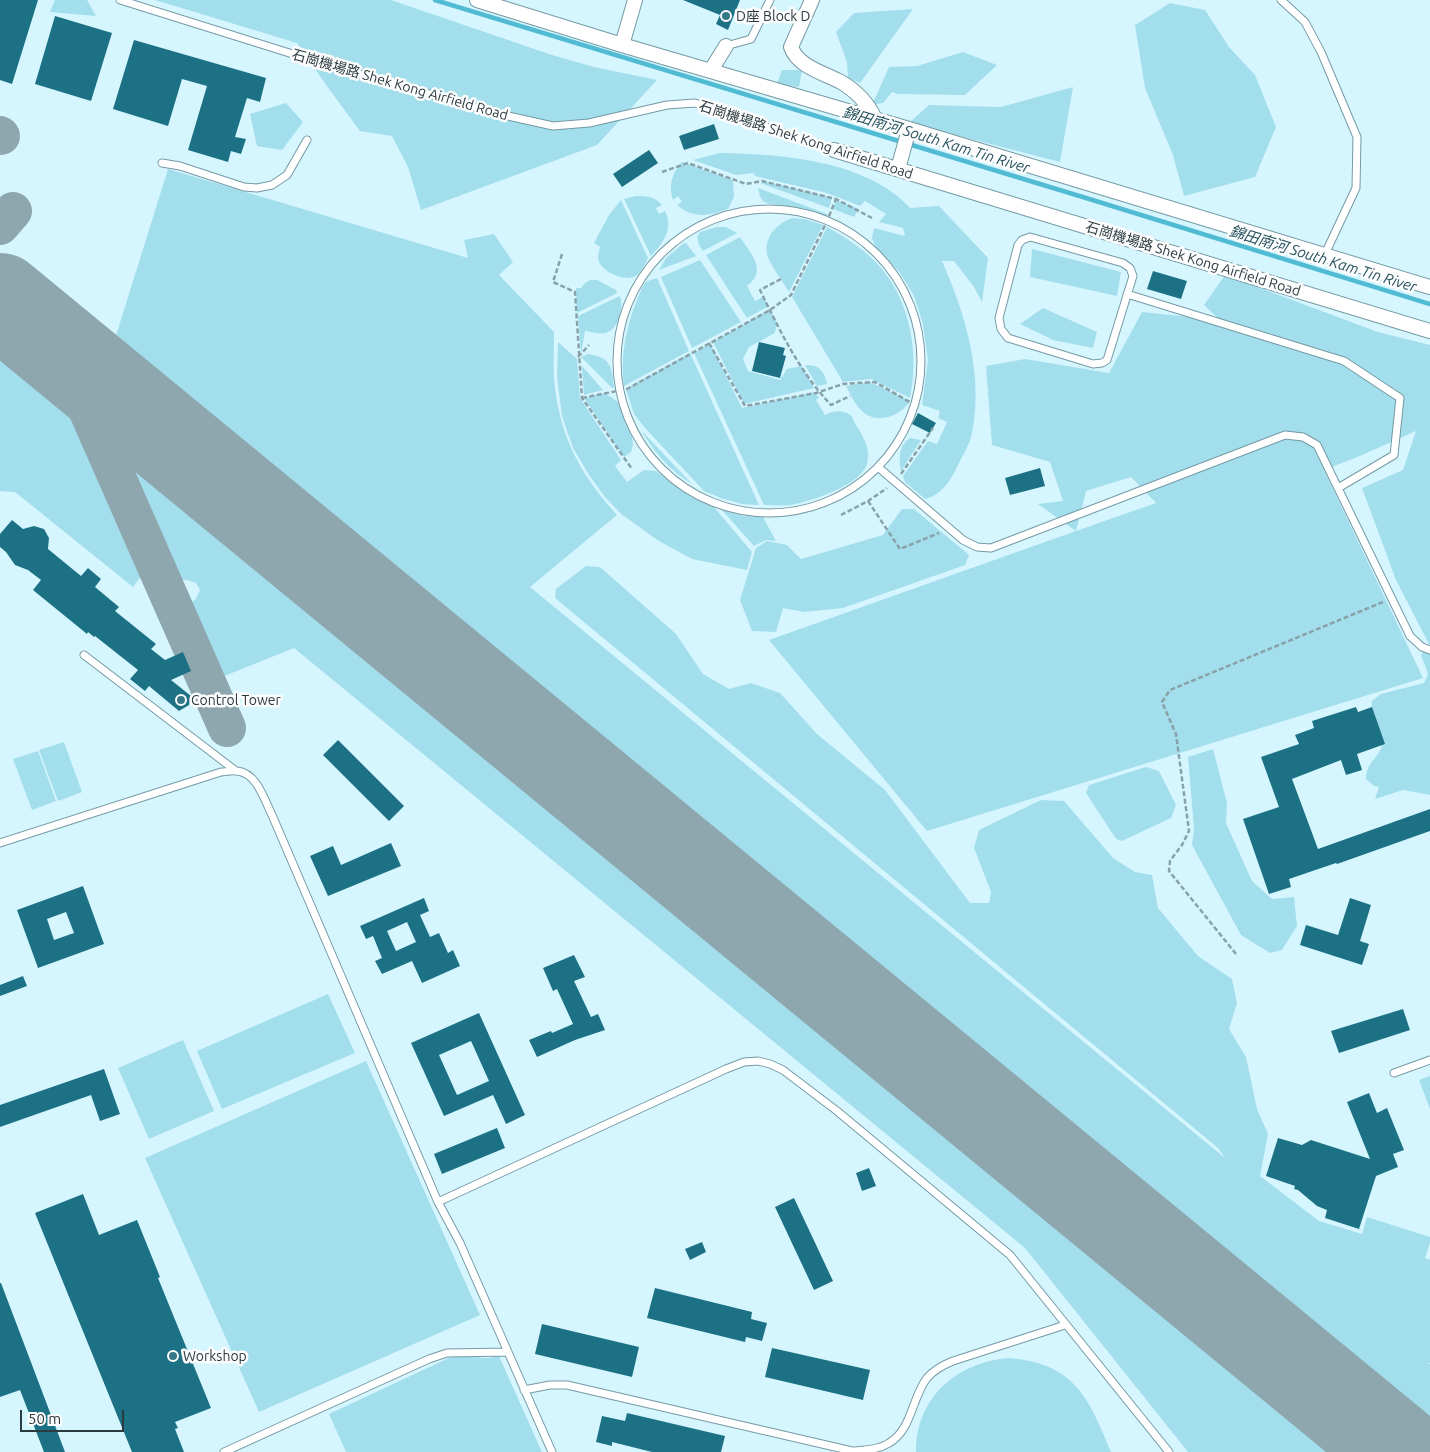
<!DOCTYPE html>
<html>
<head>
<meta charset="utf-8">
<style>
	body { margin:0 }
	#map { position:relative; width:1430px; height:1452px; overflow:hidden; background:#d6f6ff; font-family:Ubuntu,sans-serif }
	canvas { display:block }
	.scale { position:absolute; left:20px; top:1410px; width:104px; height:22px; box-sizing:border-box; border:2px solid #2b3a3f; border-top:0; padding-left:6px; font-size:15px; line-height:18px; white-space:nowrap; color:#2b3a3f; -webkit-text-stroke:4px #fdfdfd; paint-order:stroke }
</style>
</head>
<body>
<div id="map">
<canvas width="1430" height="1452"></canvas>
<div class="scale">50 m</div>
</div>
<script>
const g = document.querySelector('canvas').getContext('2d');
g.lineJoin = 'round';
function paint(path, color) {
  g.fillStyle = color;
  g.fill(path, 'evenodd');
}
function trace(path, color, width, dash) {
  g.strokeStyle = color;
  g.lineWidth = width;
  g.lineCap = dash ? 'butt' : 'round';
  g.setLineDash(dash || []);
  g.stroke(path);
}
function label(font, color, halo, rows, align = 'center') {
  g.font = font + ' Ubuntu,"Noto Sans TC",sans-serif';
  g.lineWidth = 5;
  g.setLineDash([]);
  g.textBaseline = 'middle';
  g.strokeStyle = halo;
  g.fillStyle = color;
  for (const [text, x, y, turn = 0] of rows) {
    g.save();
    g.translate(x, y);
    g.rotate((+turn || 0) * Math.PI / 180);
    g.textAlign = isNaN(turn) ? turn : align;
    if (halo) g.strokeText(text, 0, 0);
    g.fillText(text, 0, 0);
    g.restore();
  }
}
const green = new Path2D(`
	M55,0H87L96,16L50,12Z
	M155,0H391L552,55L594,67L657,80L597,145L421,210L408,167L392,136L360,131L329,89L297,43Z
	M1170,3L1205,10L1229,47L1255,75L1276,127L1255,177L1184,196L1173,155L1145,88L1135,25Z
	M913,9L860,83L848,78L847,62L836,32L854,13Z
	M963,52L997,65L965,95L898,94L892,92L883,103L872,105L889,67L917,66Z
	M782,70H802L799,87L777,84Z
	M1073,87L1060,162L909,123L929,105L1001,107Z
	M286,103L303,122L282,150L257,146L250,114Z
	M720,153C780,154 867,160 910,208L939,206L988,258L982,302L974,287L954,261H942C965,313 984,375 972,433C970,444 963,455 958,465C951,480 942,495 925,499L905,482L903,476L928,441L937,444L947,422L938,418L940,411L922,405L928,360L923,324L914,296L900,273L876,248L872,238L874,228L905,236L903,228L879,222L886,214L865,201L860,206L827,193L755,176L754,173L736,175L693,160Z
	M682,162L733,180L734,197L728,209C710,216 693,219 677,205L682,202L678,196L673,200C668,185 672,173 682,162Z
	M168,169L468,258L464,240L494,234L513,262L499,275L554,332C554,348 553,363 554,379C559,435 579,473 617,515L530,587L1225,1158L1218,1148L555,598L556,589L586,566L600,567L676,634L703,674L729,689L751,683L780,693L817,734L885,790L970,903H989L991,892L974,848L979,830L1041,800L1064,801L1113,858L1135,872L1152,875L1158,908L1198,956L1232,979L1237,1003L1229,1029L1246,1057L1257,1109L1268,1134L1260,1176L1319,1221L1362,1234L1367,1217L1430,1237V1243L1425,1258L1430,1260V1363H1428L1430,1364V1424L114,342Z
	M768,182L832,198L829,208L760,183Z
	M758,188L827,214V216L801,208L771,204L764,202L760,197Z
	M636,196C647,196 654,196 662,205L656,208L659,214L665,211C674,229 663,243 651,256L624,199Z
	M621,200L648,258C645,264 642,271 637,275C627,283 604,273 599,262C597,256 599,252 600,247L594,243L609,215Z
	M836,200L859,209L854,217L833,209Z
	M792,218L805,219L823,225L789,292C784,283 768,262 767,254C764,236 778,223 792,218Z
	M717,227H726L737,233L703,251L699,245L697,237L700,232Z
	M827,227C847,238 867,251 882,269C911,305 919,354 910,398L871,379L843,382L792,297Z
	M740,237C751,254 768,270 747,286L755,301L763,297L769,306L747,318L706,255Z
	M684,243H686L696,256L659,270L666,258Z
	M1032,249L1121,272L1117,296L1030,277Z
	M700,260L741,322L692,348L661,277Z
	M1225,275L1378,332L1430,345V646L1396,580L1362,488L1403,470L1416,431L1360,456L1324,470L1423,678L927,831L769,640L1076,531L1038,504L1063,501L1050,462L992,445L986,366L1025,359L1109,373L1142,312L1220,320L1204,305ZM1131,477L1156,503L1076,531L1086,491Z
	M657,278L689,351L624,386C620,356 626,327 637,300C639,295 642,286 646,282C649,280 654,279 657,278Z
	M590,280H597L616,290L617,293L577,313L576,288H581L585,283Z
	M620,296C624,307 619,330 605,333C599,334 590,332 585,331L581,354L578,316Z
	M1043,308L1097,332L1093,348L1053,340L1020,324Z
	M770,309L777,323L775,333L749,347L743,359L748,371L780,380L787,369L802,366L814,388L744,404L713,342Z
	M558,342L577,359L580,398L621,460L615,466L627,482L644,470L656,471L690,496L713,506L752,552L747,570L692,559L659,541L621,514L605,497L589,475L573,448L562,416L557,377Z
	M710,343L742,408L815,392L819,398L816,400L825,415C832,411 843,409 850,415C853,417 854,422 856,425C864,438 871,449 867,464C860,486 811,501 791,505C782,506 773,505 764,505L694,353Z
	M0,345L77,409L148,567L133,587L15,492L0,491Z
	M690,353L759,505L742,504L721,498L704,491L645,428L634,414L626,389Z
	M588,354C611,357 612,367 614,388H612L581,357Z
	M805,365C818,364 825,371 827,384L817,386Z
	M582,366L603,390L584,395Z
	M870,382L910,401C900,417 875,426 860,409C854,403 850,393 846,386Z
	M605,393L618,402L632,435L633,445L631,452L624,457L584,398Z
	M105,430L1347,1452H1188L1025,1248L294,648L217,679L183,608L196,599L200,590L196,583L187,580L172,579Z
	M641,430L692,484C669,470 654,452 641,430Z
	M910,438L921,440L901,471C899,458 898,446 910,438Z
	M902,509H914L969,555L965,565L843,608L804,612L783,608L776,632L752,631L740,600L756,548L767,541L787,545L801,559L883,535Z
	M722,510L743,516L763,517L776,541L766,540L754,546Z
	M1424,651L1430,653V795L1403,790L1375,799L1379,787L1374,786L1366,779C1366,761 1382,756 1382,743C1383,729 1369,718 1372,701L1381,694L1424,683L1428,674L1421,655Z
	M64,742L82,792L58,801L39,750Z
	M1213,749L1227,803L1226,823L1252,881L1272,899L1294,897L1297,926L1282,950L1270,953L1241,935L1192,845L1194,829L1188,757Z
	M38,751L56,801L32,810L13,759Z
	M1146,767L1159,771L1176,805L1171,818L1122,841L1116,839L1086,793L1089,785Z
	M328,994L355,1053L222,1109L197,1051Z
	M183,1040L214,1111L149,1139L118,1068Z
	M366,1061L480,1315L259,1412L145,1158Z
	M1430,1076V1109L1419,1080Z
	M453,1356L488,1358L499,1356L542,1452H346L329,1414Z
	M1009,1358C1074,1363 1089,1398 1111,1452H916C916,1397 957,1362 1009,1358Z`);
const stream = new Path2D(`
	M435,0L1086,198L1430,304`);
const taxiway = new Path2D(`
	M0,135L1,136
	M0,226L13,211
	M61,350L227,728`);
const runway = new Path2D(`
	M0,300L1400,1452`);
const building = new Path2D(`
	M0,0H38L12,84L0,80Z
	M683,0H740L728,30L716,24L720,15Z
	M55,16L112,33L91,101L35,84Z
	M134,40L266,78L260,102L247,98L235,137L246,139L241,154L231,151L228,162L188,150L207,86L182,79L168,126L113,109Z
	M714,124L719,139L684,150L679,136Z
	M649,150L658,163L622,187L613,174Z
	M1153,271L1187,281L1181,299L1147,289Z
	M759,342L785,348L783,355L786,356L780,378L752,371Z
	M918,413L936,423L930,433L912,424Z
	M1040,468L1045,486L1010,495L1005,478Z
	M12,520L23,529L34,526L44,529L49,538L48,549L81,576L88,568L101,579L95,587L119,607L115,611L156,644L151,649L165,660L183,652L191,671L171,680L191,696L189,705L179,711L149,686L145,691L130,679L138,670L95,636L94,637L88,632L87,634L33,590L41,580L28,570L15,565L6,552L0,547V534Z
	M1356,707L1358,712L1372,707L1385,744L1357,754L1362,770L1346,775L1341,760L1292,779L1318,849L1430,809V831L1337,864L1336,863L1289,879L1291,887L1269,894L1243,819L1279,807L1261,757L1299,744L1295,735L1314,728L1312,721Z
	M338,740L404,806L389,821L323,755Z
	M391,843L401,866L328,896L310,856L333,846L341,865Z
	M83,886L104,944L38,968L17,910ZM66,912L74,933L54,940L47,919Z
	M424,898L429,911L420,915L430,937L439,933L448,953L453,950L460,966L422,983L412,961L382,974L375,961L382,958L373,936L366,939L360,926ZM407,922L416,942L396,951L387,931Z
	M1350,898L1371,905L1360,941L1369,944L1362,965L1300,945L1306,925L1338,935Z
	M574,955L585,977L574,981L591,1017L598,1014L605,1030L575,1040L537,1057L529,1040L551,1031L552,1033L573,1024L557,989L553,991L543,968Z
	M23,976L27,986L0,996V985Z
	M1403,1009L1410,1030L1339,1053L1331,1031Z
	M479,1013L525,1115L506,1124L493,1095L444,1116L411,1043ZM471,1041L489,1081L457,1095L439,1055Z
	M104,1069L120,1114L100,1121L91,1095L0,1127V1105Z
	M1369,1093L1377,1113L1387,1108L1404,1150L1393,1154L1398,1167L1376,1176L1359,1229L1325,1218L1327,1210L1317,1206L1298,1190L1294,1189L1295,1186L1266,1176L1278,1138L1302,1145L1311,1140L1370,1159L1347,1102Z
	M497,1128L505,1148L442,1174L434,1154Z
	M869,1168L876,1186L862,1191L856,1173Z
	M83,1194L99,1235L137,1220L160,1277L158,1278L211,1408L175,1422L178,1428L175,1429L184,1452H132L35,1213Z
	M794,1198L833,1281L814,1290L775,1207Z
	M702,1242L706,1252L690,1260L685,1249Z
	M0,1283H1L65,1452H44L20,1390L0,1397Z
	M655,1288L752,1312L751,1319L767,1323L762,1341L746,1337L745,1342L647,1318Z
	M542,1324L639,1347L632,1377L535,1354Z
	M772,1348L870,1370L863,1400L765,1377Z
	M627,1413L725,1436L721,1452H652L612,1442V1446L596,1442L602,1416L625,1421Z`);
const path = new Path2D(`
	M662,172L688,163L746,184L762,181L836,199L872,218
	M562,254L553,282L575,292L582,398L632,469
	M781,279L760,290C780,331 799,371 831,405L850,396
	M709,343L745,406L816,393L843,384L875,382L915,405
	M578,357L589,345
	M582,398L627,389L770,310L791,295L827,221L836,199
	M901,474L933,428
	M868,501L900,549L939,533
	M841,515L868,501L887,488
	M1236,954L1169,871L1170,861L1182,845L1189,831L1176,734L1162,702L1170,690L1383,602`);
const service = new Path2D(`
	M120,0L315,61L499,114L553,126L589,123L667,105L695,103L834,150
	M1281,0L1305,22L1321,52L1357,137L1356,188L1325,254
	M726,46L751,39L770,0
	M162,163L180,166L244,187L257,188L272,185L287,175L307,140
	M617 361a152 152 0 1 1 304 0a152 152 0 1 1-304 0Z
	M1030,237L1123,263L1130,268L1133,276L1107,360L1102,363L1093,364L1008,338L1001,329L999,318L1018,245L1022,240Z
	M1127,294L1344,361L1400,398L1394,455L1338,488
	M878,467L963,540L977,547L991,548L1285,435L1303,437L1317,445L1410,636L1422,647L1430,650
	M84,655L236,771
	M0,843L221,772C226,772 232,770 237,771C257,773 264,799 272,815L438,1202L460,1243L552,1452
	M1394,1073L1430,1060
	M438,1202L726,1069L744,1062L758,1061L770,1064L783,1070L837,1111L1010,1255L1169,1452
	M524,1390L550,1385H567L852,1451C864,1450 878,1450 889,1443C912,1430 912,1397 927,1378C934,1370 943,1365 953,1361L1065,1325
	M224,1452L429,1359L447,1353L508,1352`);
const minor = new Path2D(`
	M477,0L622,45L909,129L1430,287
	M812,0L791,47C798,67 824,73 841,82C856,91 868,103 875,119
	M622,45L635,0
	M711,70L726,46
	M834,150L1430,331
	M898,169L909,129`);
const markers = [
	[726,16,5,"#357888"],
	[181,700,5,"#357888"],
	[173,1356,5,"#357888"]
];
const poiNames = [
	["D座 Block D",736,16],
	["Control Tower",191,700],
	["Workshop",183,1356]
];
const streetNames = [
	["石崗機場路 Shek Kong Airfield Road",400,85,16],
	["石崗機場路 Shek Kong Airfield Road",806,140,18],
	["石崗機場路 Shek Kong Airfield Road",1193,259,17]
];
const waterNames = [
	["錦田南河 South Kam Tin River",936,140,17],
	["錦田南河 South Kam Tin River",1323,259,17]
];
paint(green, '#a3deed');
trace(stream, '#51bbd4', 4.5);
trace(taxiway, '#8ea7ae', 38);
trace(runway, '#8ea7ae', 94);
paint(building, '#1c7284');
trace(service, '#749aa3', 9);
trace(minor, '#749aa3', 16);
trace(path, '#89a2a9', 2.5, [5, 2.5]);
trace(service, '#fff', 7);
trace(minor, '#fff', 14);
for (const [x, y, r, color] of markers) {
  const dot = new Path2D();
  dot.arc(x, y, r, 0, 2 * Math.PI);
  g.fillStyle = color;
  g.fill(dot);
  trace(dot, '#fdfdfd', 2);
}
label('14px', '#2b3a3f', '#fdfdfd', poiNames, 'left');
label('14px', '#2b3a3f', '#fdfdfd', streetNames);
label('italic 15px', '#27545f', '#fdfdfd', waterNames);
</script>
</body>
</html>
